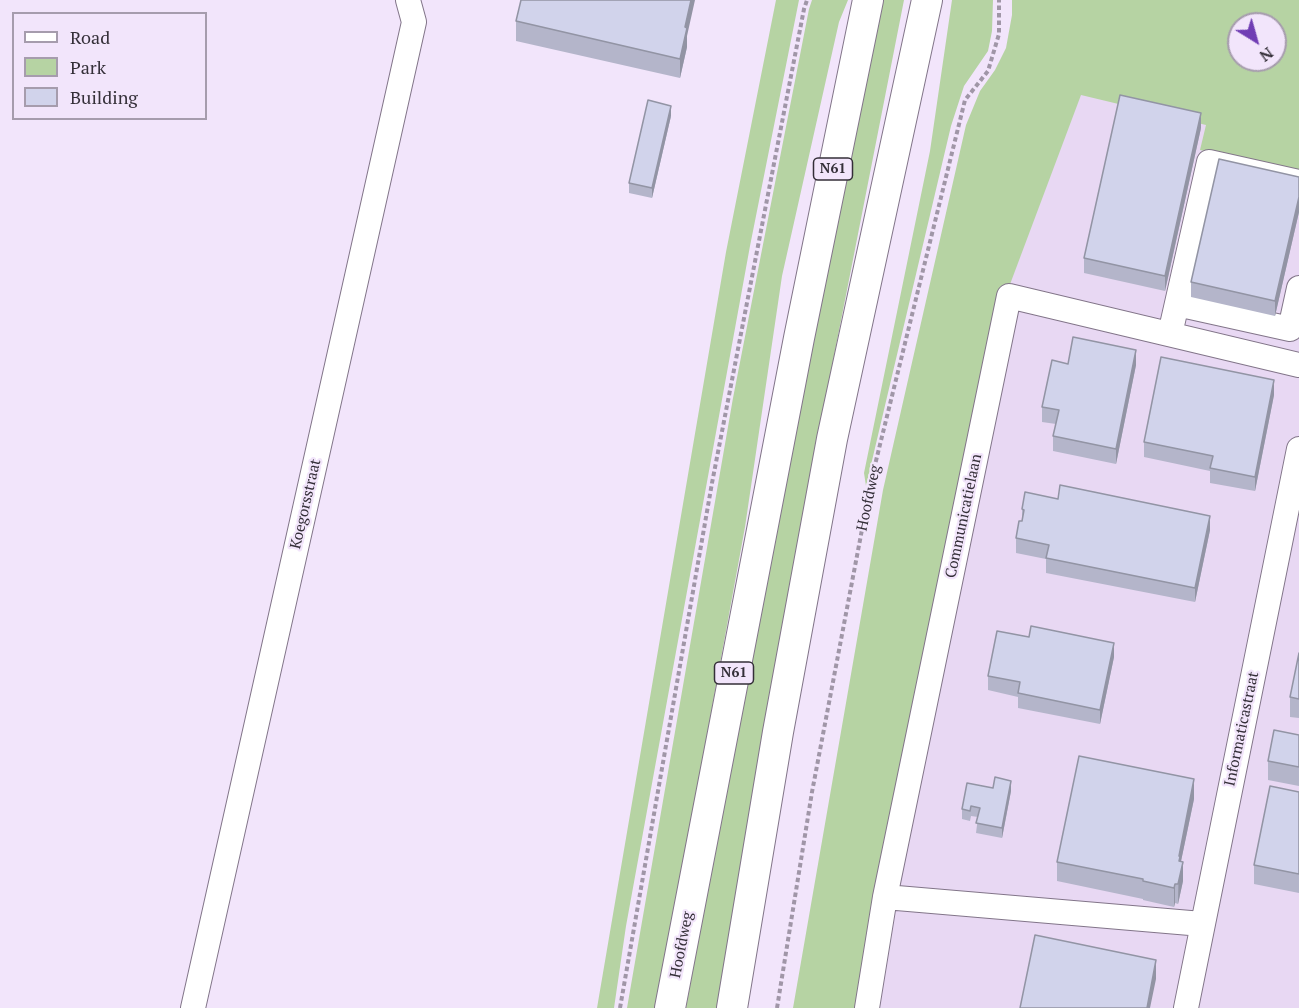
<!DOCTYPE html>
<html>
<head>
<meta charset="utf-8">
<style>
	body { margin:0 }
	#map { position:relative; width:1299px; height:1008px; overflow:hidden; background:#f2e5fb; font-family:"PT Serif",serif }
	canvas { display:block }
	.legend { position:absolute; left:12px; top:12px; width:195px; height:108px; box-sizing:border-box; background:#f2e5fb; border:2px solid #a69cad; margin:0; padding:8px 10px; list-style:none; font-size:18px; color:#342f38 }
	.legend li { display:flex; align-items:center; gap:12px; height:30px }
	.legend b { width:30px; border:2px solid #a69cad }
	.north { position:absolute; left:1227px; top:12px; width:60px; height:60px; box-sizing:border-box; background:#f2e5fb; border:2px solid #a69cad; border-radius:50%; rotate:143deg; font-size:16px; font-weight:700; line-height:24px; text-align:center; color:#342f38 }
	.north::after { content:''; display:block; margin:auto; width:21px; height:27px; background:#703db4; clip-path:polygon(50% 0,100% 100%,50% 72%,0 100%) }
</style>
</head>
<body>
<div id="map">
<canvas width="1299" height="1008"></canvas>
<ul class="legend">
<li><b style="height:8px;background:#fff"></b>Road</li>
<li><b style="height:16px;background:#b6d3a3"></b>Park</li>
<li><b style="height:16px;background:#d1d3eb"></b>Building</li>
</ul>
<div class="north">N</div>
</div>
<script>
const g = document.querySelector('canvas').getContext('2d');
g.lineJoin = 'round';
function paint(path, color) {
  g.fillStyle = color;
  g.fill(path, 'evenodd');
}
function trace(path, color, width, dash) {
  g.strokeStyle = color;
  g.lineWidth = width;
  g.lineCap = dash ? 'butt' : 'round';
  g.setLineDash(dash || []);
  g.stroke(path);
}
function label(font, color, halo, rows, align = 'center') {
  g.font = font + ' "PT Serif",serif';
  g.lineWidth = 4.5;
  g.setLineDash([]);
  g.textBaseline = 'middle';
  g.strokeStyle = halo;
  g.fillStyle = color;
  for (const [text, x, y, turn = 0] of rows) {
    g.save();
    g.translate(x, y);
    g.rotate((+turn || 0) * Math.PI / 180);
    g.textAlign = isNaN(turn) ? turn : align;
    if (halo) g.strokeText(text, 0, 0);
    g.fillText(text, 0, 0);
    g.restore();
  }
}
const built = new Path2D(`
	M1041,0H1299V1008H880ZM1239,24H1275V60H1239Z`);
const green = new Path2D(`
	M776,0H799L750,246L626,926L614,1008H597L726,252Z
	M812,0H848L839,22L782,276L745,527L657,1008H627L733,398L809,9Z
	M881,0H904L823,412L813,458L755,780L717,1008H686L751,650Z
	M952,0H993L992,31L988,51L964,86L951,126L866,486L864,473L930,151Z
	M1012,0H1299V172L1200,150L1206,125L1081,95L1009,287L858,1008H793L883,490L966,125L980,91L995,70L1006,48L1012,15ZM1239,24H1275V60H1239Z`);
const path = new Path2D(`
	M620,1008L712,483L804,9L807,0
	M777,1008L812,792L872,477L965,100L988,71L999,34V0`);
const minor = new Path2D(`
	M1177,304L1290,329L1299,288
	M1170,334L1209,162L1299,182
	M885,897L1202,924
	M193,1008L414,22L408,0
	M867,1008L885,897L1009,296L1299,365
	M1186,1008L1299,449`);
const major = new Path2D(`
	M670,1008L799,338L868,0
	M732,1008L778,732L832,439L927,0`);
const wall = new Path2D(`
	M516,21L687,36V47L680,78L516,41Z
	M671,116L652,198L629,193V183Z
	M1201,128L1165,291L1084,273V258Z
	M1299,177V212L1275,316L1191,297V282Z
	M1068,364L1136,365L1116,464L1053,451V436L1056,424L1042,422V407Z
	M1274,395L1255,491L1210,483V471L1144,457V442Z
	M1022,509L1210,530L1195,602L1046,573V559L1016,553V538L1022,521Z
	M1299,653V718L1290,717V697Z
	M1114,657L1100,724L1018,708V697L988,690V676Z
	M1299,735V786L1268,780V761Z
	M1011,791L1002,838L976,833L978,817L971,816L970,821L962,819V809Z
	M1299,792V893L1254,884V865Z
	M1194,799L1181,861L1183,881L1178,904L1175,903L1174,907L1143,900V899L1057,881V862Z`);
const shadedWall = new Path2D(`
	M691,0H695L687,36V47L680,78V59L685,27Z
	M671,106V116L652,198V188Z
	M1201,113V128L1165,291V276Z
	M1299,197V212L1275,316V301Z
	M1136,350V365L1116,464V449Z
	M1274,380V395L1255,491V477Z
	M1210,516V530L1195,602V588Z
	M1114,643V657L1100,724V710Z
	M1194,779V799L1180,866L1183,862V881L1178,904L1179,856Z
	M1011,781V791L1002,838V828Z
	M1175,884V903L1174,907V888Z
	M1156,960V979L1150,1008H1147Z`);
const building = new Path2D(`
	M521,0H691L685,27L687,28L680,59L516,21Z
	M1120,95L1201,113L1165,276L1084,258Z
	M648,100L671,106L652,188L629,183Z
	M1219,159L1299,177V197L1275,301L1191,282Z
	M1073,337L1136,350L1116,449L1053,436L1059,410L1042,407L1052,360L1068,364Z
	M1161,357L1274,380L1255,477L1210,468L1213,456L1144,442Z
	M1060,485L1210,516L1195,588L1046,558L1049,545L1016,538L1019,521H1022L1024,510L1022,509L1025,492L1058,499Z
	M1031,626L1114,643L1100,710L1018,693L1020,682L988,676L997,631L1029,637Z
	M1299,653V699L1290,697Z
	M1274,730L1299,735V767L1268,761Z
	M1079,756L1194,779L1179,856L1180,857L1179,861L1183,862L1178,884H1175L1174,888L1143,881V879L1057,862Z
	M995,777L1011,781L1002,828L976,823L980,808L971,806L970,811L962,809L967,783L993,788Z
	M1270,786L1299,792V874L1254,865Z
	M1035,935L1156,960L1147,1008H1020Z`);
const shields = [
	[833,169,39],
	[734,673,39]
];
const shieldNames = [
	["N61",833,169],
	["N61",734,673]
];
const streetNames = [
	["Hoofdweg",869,498,-78],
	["Koegorsstraat",306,504,-77],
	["Communicatielaan",964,516,-78],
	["Informaticastraat",1242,729,-78],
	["Hoofdweg",682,945,-79]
];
paint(built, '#e8d8f3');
paint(green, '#b6d3a3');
trace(minor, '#827589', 26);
trace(major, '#827589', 32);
trace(path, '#a096a7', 4, [4.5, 3]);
trace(minor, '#fff', 24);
trace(major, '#fff', 30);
paint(wall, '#b4b5ca');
paint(shadedWall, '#9294a4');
paint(building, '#d1d3eb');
trace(building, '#9294a4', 1.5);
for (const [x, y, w] of shields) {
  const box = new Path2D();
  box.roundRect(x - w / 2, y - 11, w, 22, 4.5);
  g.fillStyle = '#f2e5fb';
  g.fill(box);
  trace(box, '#342f38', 1.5);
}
label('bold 14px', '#342f38', null, shieldNames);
label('15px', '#342f38', '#f2e5fb', streetNames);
</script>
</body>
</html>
